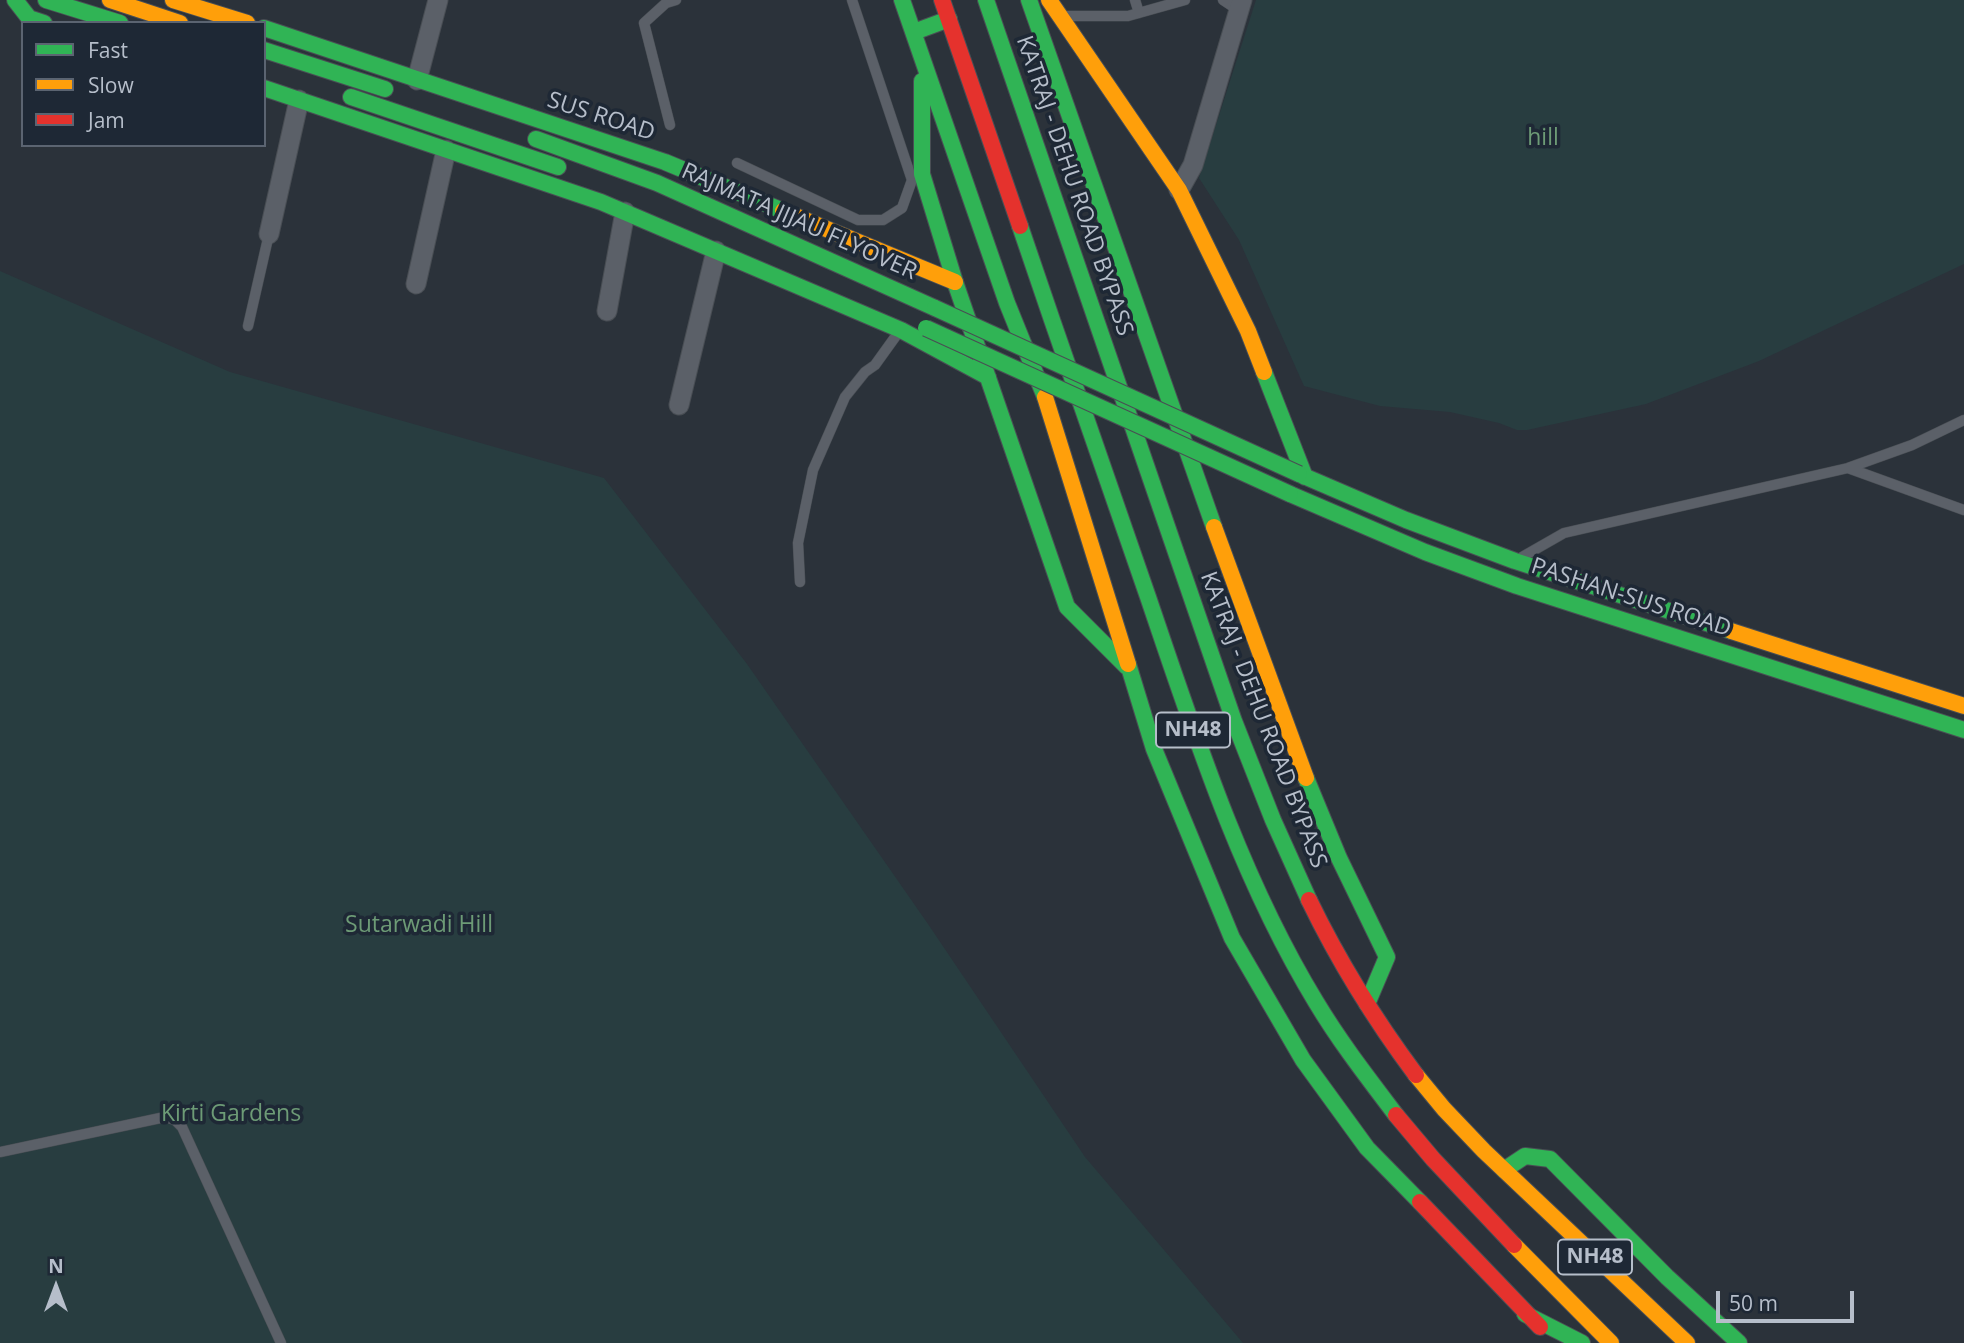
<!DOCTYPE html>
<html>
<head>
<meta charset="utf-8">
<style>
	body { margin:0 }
	#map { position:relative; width:1964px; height:1343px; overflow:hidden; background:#2b323a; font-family:"Open Sans",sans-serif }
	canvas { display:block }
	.legend { position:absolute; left:21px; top:21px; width:245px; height:126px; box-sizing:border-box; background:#1e2835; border:2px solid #5b6471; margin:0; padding:9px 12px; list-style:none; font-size:21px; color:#b6beca }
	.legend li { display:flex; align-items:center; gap:14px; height:35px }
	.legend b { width:35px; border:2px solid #5b6471 }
	.north { position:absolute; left:21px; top:1252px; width:70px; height:70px; -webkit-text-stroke:5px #1e2835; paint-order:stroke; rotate:0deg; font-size:19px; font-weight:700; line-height:28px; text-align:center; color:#b6beca }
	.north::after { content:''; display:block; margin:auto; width:24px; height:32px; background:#b6beca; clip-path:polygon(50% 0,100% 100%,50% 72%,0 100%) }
	.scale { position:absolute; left:1716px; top:1291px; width:138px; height:32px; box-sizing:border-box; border:4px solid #b6beca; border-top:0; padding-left:9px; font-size:21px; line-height:24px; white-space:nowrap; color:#b6beca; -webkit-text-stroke:5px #1e2835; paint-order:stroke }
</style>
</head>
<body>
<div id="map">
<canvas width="1964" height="1343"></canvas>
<ul class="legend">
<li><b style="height:9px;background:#30b455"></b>Fast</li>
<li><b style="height:9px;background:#ff9f0a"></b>Slow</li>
<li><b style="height:9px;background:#e5322d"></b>Jam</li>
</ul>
<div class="north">N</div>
<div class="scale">50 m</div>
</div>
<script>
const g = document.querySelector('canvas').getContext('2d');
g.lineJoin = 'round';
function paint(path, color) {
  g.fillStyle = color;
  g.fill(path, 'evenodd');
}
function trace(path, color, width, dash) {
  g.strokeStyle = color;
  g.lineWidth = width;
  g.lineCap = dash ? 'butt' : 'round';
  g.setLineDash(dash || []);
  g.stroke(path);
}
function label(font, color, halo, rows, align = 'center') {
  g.font = font + ' "Open Sans",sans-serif';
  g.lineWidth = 7;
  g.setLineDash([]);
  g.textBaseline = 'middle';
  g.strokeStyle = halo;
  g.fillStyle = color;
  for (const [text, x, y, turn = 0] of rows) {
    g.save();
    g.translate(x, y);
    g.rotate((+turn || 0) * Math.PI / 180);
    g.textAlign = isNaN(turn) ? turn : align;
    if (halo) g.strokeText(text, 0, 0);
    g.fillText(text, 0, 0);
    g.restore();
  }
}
const green = new Path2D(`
	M1256,0H1964V264L1759,361L1646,404L1527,430H1517L1499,423L1450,412L1380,406L1304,386L1239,240L1199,178Z
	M0,271L230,372L604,478L747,664L928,924L1085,1157L1243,1343H0Z`);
const lane = new Path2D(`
	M1135,0L1139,13
	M1223,0L1238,10
	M1065,16H1128L1185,0
	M670,125L644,23L666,3L676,0
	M737,163L858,220H883L902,208L912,180L852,0
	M248,326L269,234
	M1848,468L1964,510
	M1522,557L1564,533L1848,468L1912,445L1964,420
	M800,582L798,543L813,470L845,397L865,372L875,365L898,333
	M0,1152L165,1117L175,1120L182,1127L281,1343`);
const street = new Path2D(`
	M417,80L438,0
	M1179,190L1193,165L1242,0
	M269,234L299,100
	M416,284L446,150
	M607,311L625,212
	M679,405L716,251`);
const fast = new Path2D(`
	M15,0L29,18L44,23
	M46,0L120,23
	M902,0L1007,303L1045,397
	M986,0L1234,721L1273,820L1309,900
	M1029,0L1214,527
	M264,28L665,162L783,211
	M914,32L949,19
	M264,50L385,89
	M922,81V174L955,282L1067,607L1127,667
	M264,88L601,202L901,330L988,377
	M351,97L558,167
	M536,139L657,183L935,308
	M1020,226C1062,350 1105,474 1148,597C1195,735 1240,877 1316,1002C1340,1042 1368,1078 1396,1115
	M1264,372L1305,477
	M1299,474L1406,520L1515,561L1731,631
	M1290,494L1425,552L1517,586L1964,730
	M1128,664L1154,749L1232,938L1303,1060L1367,1148L1420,1202
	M1306,778L1339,858L1387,957L1367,1004
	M1504,1170L1525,1156L1550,1159L1667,1277L1739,1343
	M1525,1314L1582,1343`);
const slow = new Path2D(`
	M110,0L180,23
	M173,0L247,23
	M1049,0L1179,190L1248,331L1264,372
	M783,211L955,282
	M1045,397L1128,664
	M1214,527L1306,778
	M1731,631L1964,706
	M1416,1075L1444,1109L1484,1151L1687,1343
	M1514,1245L1611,1343`);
const jam = new Path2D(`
	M942,0L1020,226
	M1309,900C1339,962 1375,1020 1416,1075
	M1396,1115L1433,1159L1514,1245
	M1420,1202L1540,1327`);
const fastBridge = new Path2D(`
	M935,308L1299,474
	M926,328L1290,494`);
const shields = [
	[1193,730,74],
	[1595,1257,74]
];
const shieldNames = [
	["NH48",1193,730],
	["NH48",1595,1257]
];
const streetNames = [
	["SUS ROAD",601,117,18],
	["KATRAJ - DEHU ROAD BYPASS",1074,186,71],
	["RAJMATA JIJAU FLYOVER",799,222,24],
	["PASHAN-SUS ROAD",1631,598,18],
	["KATRAJ - DEHU ROAD BYPASS",1263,720,69]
];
const parkNames = [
	["hill",1543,138],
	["Sutarwadi Hill",419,925],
	["Kirti Gardens",231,1114]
];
paint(green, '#283d40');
trace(lane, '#494e54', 11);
trace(street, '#494e54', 21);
trace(fast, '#494e54', 18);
trace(slow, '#494e54', 18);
trace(jam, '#494e54', 18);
trace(lane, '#5b6068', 10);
trace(street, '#5b6068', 19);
trace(fast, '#30b455', 16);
trace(slow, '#ff9f0a', 16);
trace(jam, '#e5322d', 16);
trace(fastBridge, '#494e54', 18, []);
trace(fastBridge, '#30b455', 16);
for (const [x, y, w] of shields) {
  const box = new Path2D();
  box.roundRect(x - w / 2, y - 17.5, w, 35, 5);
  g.fillStyle = '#1e2835';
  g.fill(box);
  trace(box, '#b6beca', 2);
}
label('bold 21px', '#b6beca', null, shieldNames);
label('23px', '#b6beca', '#1e2835', streetNames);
label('23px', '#6d9b76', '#1e2835', parkNames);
</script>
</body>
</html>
